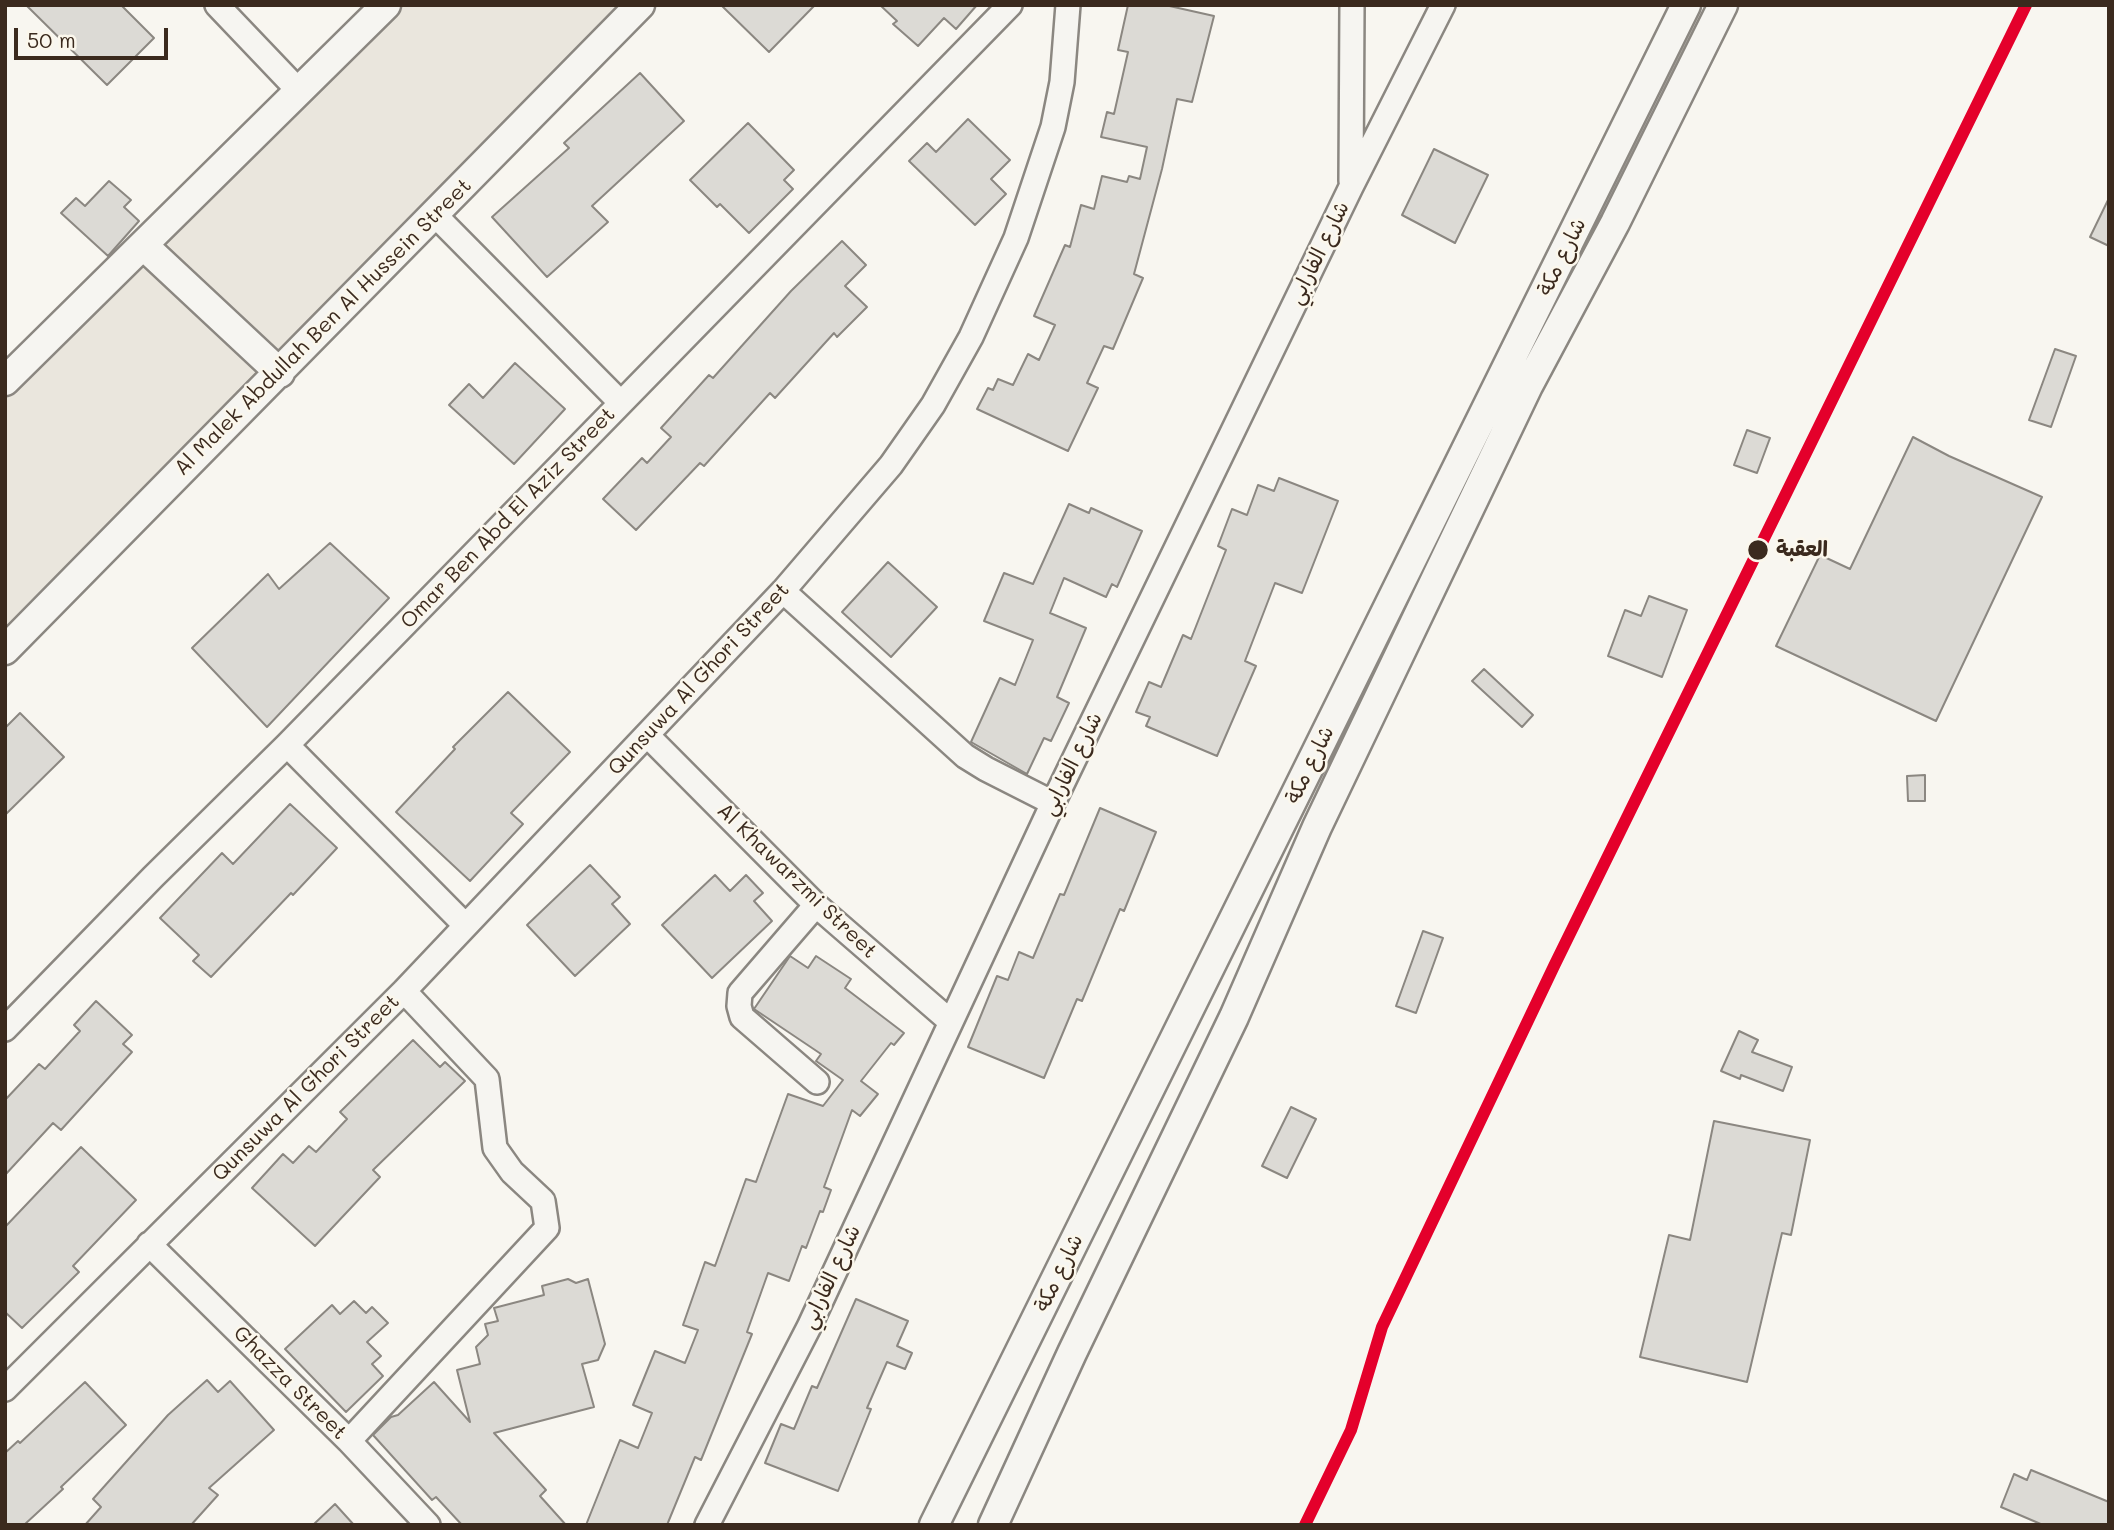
<!DOCTYPE html>
<html>
<head>
<meta charset="utf-8">
<style>
	body { margin:0 }
	#map { position:relative; width:2114px; height:1530px; overflow:hidden; background:#f8f6f0; font-family:Mali,sans-serif }
	canvas { display:block }
	.frame { position:absolute; inset:0; border:7px solid #3b2a1e; pointer-events:none }
	.scale { position:absolute; left:14px; top:28px; width:154px; height:32px; box-sizing:border-box; border:4px solid #3b2a1e; border-top:0; padding-left:9px; font-size:21px; line-height:24px; white-space:nowrap; color:#3b2a1e; -webkit-text-stroke:5px #fbf7ec; paint-order:stroke }
</style>
</head>
<body>
<div id="map">
<canvas width="2114" height="1530"></canvas>
<div class="frame"></div>
<div class="scale">50 m</div>
</div>
<script>
const g = document.querySelector('canvas').getContext('2d');
g.lineJoin = 'round';
function paint(path, color) {
  g.fillStyle = color;
  g.fill(path, 'evenodd');
}
function trace(path, color, width, dash) {
  g.strokeStyle = color;
  g.lineWidth = width;
  g.lineCap = dash ? 'butt' : 'round';
  g.setLineDash(dash || []);
  g.stroke(path);
}
function label(font, color, halo, rows, align = 'center') {
  g.font = font + ' Mali,"Playpen Sans Arabic",sans-serif';
  g.lineWidth = 5;
  g.setLineDash([]);
  g.textBaseline = 'middle';
  g.strokeStyle = halo;
  g.fillStyle = color;
  for (const [text, x, y, turn = 0] of rows) {
    g.save();
    g.translate(x, y);
    g.rotate((+turn || 0) * Math.PI / 180);
    g.textAlign = isNaN(turn) ? turn : align;
    if (halo) g.strokeText(text, 0, 0);
    g.fillText(text, 0, 0);
    g.restore();
  }
}
const green = new Path2D(`
	M387,5H638L5,640V399L165,241Z`);
const building = new Path2D(`
	M26,5H121L154,38L107,85Z
	M721,5H815L769,52Z
	M880,5H977L956,29L944,18L918,46L893,24L897,21Z
	M1128,5H1165L1214,16L1192,102L1177,99L1162,169L1134,274L1143,278L1113,349L1104,346L1087,383L1098,388L1068,451L977,409L988,388L993,390L998,379L1013,385L1028,354L1039,360L1055,325L1034,316L1065,245L1070,247L1081,205L1094,209L1102,176L1127,182L1129,176L1140,179L1147,147L1101,137L1107,112L1114,114L1128,52L1118,50Z
	M640,73L684,121L592,206L608,222L547,277L492,217L569,148L564,143Z
	M968,119L1010,160L991,179L1006,194L975,225L909,161L927,143L936,152Z
	M748,123L794,170L784,180L793,189L749,233L720,204L717,207L690,180Z
	M1434,149L1488,175L1455,243L1402,215Z
	M109,181L131,200L124,207L139,221L108,256L61,213L76,198L85,206Z
	M2109,198V246L2090,237Z
	M842,241L866,265L845,286L867,307L837,337L834,333L775,398L770,393L704,466L700,463L636,530L603,499L642,458L647,463L671,437L661,428L709,375L713,378L791,291Z
	M2055,349L2076,356L2051,427L2029,420Z
	M515,363L565,409L514,464L449,405L469,384L483,398Z
	M1747,430L1770,438L1757,473L1734,465Z
	M1913,437L1949,456L2042,497L1936,721L1776,646L1820,555L1850,569Z
	M1279,478L1338,501L1302,593L1275,583L1245,661L1256,666L1217,756L1146,726L1150,717L1136,712L1149,682L1161,687L1183,635L1191,639L1226,550L1218,546L1232,509L1247,515L1258,485L1274,491Z
	M1069,504L1089,513L1091,508L1142,531L1117,587L1112,584L1106,597L1064,578L1050,613L1086,628L1057,697L1069,703L1051,741L1044,738L1027,774L971,742L1000,678L1015,685L1033,640L984,621L1004,573L1033,584Z
	M330,543L389,598L267,727L192,648L268,574L279,589Z
	M888,562L937,607L891,657L842,612Z
	M1649,596L1687,610L1662,677L1608,656L1625,610L1641,616Z
	M1484,669L1533,715L1522,727L1472,681Z
	M508,692L570,752L511,813L523,824L470,881L396,812L455,749L453,747Z
	M20,713L64,757L5,815V728Z
	M1925,775V801H1908L1907,776Z
	M290,804L337,848L293,895L291,893L211,977L193,961L199,955L160,918L222,853L233,864Z
	M1100,808L1156,832L1124,911L1120,909L1082,1001L1077,999L1044,1078L968,1047L997,976L1008,980L1019,952L1033,958L1060,894L1064,895Z
	M590,865L620,897L612,904L630,924L575,976L527,925Z
	M715,875L730,891L746,875L763,893L754,901L772,921L712,978L662,925Z
	M1423,931L1443,938L1416,1013L1396,1006Z
	M790,956L808,968L816,956L851,979L845,988L904,1033L894,1045L891,1043L861,1081L878,1094L860,1116L852,1110L824,1187L831,1190L823,1212L820,1211L806,1248L802,1246L789,1281L768,1273L747,1332L752,1334L701,1460L695,1457L667,1525H586L620,1440L638,1448L652,1413L633,1405L655,1351L685,1363L698,1330L683,1325L705,1262L715,1266L746,1179L756,1182L788,1094L823,1106L843,1080L816,1061L821,1054L754,1009Z
	M96,1001L132,1035L123,1044L132,1052L61,1130L53,1123L5,1175V1100L39,1064L45,1069L80,1031L74,1025Z
	M1739,1031L1758,1040L1752,1052L1792,1067L1783,1091L1741,1075L1740,1079L1721,1071Z
	M413,1040L440,1067L445,1062L465,1081L373,1170L380,1177L315,1246L252,1188L283,1154L293,1163L309,1146L316,1152L347,1119L340,1112Z
	M1291,1107L1316,1119L1287,1178L1262,1166Z
	M1714,1121L1810,1140L1791,1235L1782,1233L1747,1382L1640,1357L1669,1235L1690,1240Z
	M81,1147L136,1200L73,1266L79,1272L22,1328L5,1312V1227Z
	M568,1279L576,1283L588,1279L605,1344L598,1360L582,1364L594,1407L494,1433L546,1490L540,1496L566,1525H462L436,1497L432,1500L373,1435L391,1417L398,1415L434,1382L470,1422L457,1370L480,1364L476,1347L488,1335L485,1324L498,1321L494,1308L544,1295L542,1286Z
	M856,1299L908,1321L897,1346L912,1353L905,1369L887,1362L867,1408L871,1409L838,1491L765,1463L781,1424L794,1429L812,1386L817,1388Z
	M354,1301L366,1313L372,1307L388,1323L367,1342L381,1356L372,1364L383,1376L346,1412L285,1349L332,1305L340,1314Z
	M207,1380L218,1392L230,1381L274,1430L209,1488L218,1495L191,1525H85L101,1507L93,1499L168,1415Z
	M85,1382L126,1425L61,1487L63,1489L24,1525H5V1453L18,1441L20,1443Z
	M2031,1470L2109,1502V1525H2043L2001,1507L2014,1474L2027,1480Z
	M335,1504L354,1525H313Z`);
const minor = new Path2D(`
	M217,5L298,90
	M1351,181L1352,5
	M435,215L621,403
	M783,591L965,756L986,769L1053,803
	M647,735L816,905L951,1022
	M287,745L465,925
	M816,905L740,993L739,1006L742,1017L817,1082
	M5,1029L153,877L287,745L1010,5
	M149,1244L349,1441L428,1525
	M5,1389L404,991L783,591L891,465L933,405L971,337L1016,238L1053,127L1062,82L1068,5
	M349,1441L547,1228L543,1201L512,1172L495,1148L487,1079L404,991
	M707,1525L809,1327L1053,803L1351,187L1443,5`);
const major = new Path2D(`
	M143,245L280,373
	M5,381L386,5
	M5,650L640,5
	M934,1525L1686,5
	M993,1525L1072,1353L1234,1017L1317,827L1528,386L1615,223L1723,5`);
const rail1 = new Path2D(`
	M1305,1525L1351,1430L1382,1327L1555,964L2026,5`);
const markers = [
	[1758,550,11,"#3b2a1e"]
];
const streetNames = [
	["شارع الفارابي",1319,253,-64],
	["شارع مكة",1562,257,-64],
	["Al Malek Abdullah Ben Al Hussein Street",323,327,-45],
	["Omar Ben Abd El Aziz Street",508,518,-46],
	["Qunsuwa Al Ghori Street",699,679,-47],
	["شارع الفارابي",1072,764,-64],
	["شارع مكة",1310,765,-64],
	["Al Khawarzmi Street",797,881,44],
	["Qunsuwa Al Ghori Street",306,1088,-45],
	["شارع مكة",1059,1273,-64],
	["شارع الفارابي",831,1277,-65],
	["Ghazza Street",290,1383,45]
];
const stopNames = [
	["العقبة",1776,550]
];
paint(green, '#eae6dd');
paint(building, '#dcdad5');
trace(building, '#8b8781', 2);
trace(minor, '#8b8781', 28);
trace(major, '#8b8781', 33);
trace(minor, '#f6f5f1', 23);
trace(major, '#f6f5f1', 28);
trace(rail1, '#e4002b', 12);
for (const [x, y, r, color] of markers) {
  const dot = new Path2D();
  dot.arc(x, y, r, 0, 2 * Math.PI);
  g.fillStyle = color;
  g.fill(dot);
  trace(dot, '#fbf7ec', 2.5);
}
label('21px', '#3b2a1e', '#fbf7ec', streetNames);
label('bold 21px', '#3b2a1e', '#fbf7ec', stopNames, 'left');
</script>
</body>
</html>
